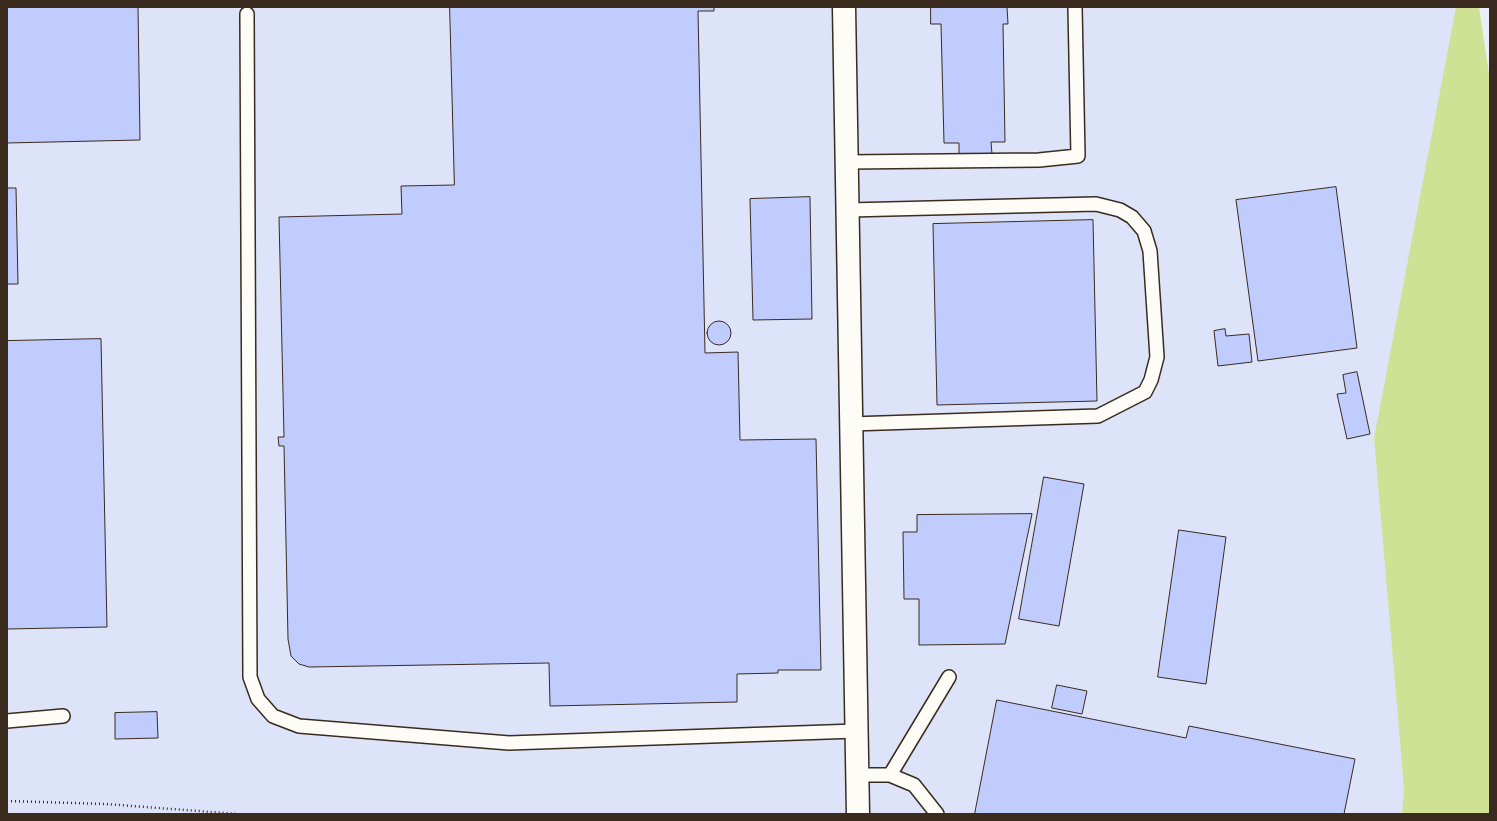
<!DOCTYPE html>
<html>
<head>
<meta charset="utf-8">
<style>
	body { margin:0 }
	#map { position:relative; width:1497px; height:821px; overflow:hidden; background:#eaeef9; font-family:Pangolin,sans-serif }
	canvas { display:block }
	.frame { position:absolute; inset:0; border:8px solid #3b2a1e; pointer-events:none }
</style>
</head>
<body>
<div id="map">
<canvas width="1497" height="821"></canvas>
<div class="frame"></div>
</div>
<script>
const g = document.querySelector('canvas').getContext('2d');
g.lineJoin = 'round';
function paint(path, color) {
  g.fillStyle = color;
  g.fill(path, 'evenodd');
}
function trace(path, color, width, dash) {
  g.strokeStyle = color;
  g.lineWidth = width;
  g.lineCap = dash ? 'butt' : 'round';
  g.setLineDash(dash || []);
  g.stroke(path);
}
const built = new Path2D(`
	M7,7H1456L1374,438L1404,789L1402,814H7Z`);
const green = new Path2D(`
	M1456,7H1479L1490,81V814H1402L1404,789L1374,438Z`);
const building = new Path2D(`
	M7,7H138L140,140L7,143Z
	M450,7H714V11H698L705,353L738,352L740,440L816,439L821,670H778V673L737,674V702L550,706L549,663L309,667L299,664L291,656L288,639L284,446H279L278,437H284L279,217L402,214L401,186L454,185Z
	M931,7H1007L1008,24H1003L1005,142H991L992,154L959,155V143H944L941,24H931Z
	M1336,187L1357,348L1258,361L1236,200Z
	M7,188H16L18,284H7Z
	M810,197L812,319L753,320L750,199Z
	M1093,220L1097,401L937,405L933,224Z
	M707 333a12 12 0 1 1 24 0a12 12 0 1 1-24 0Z
	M1225,329L1226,336L1249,334L1252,362L1218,366L1214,331Z
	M101,339L107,627L7,629V341Z
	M1357,372L1370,434L1347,439L1337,394L1346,393L1343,375Z
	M1044,477L1084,484L1059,626L1019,619Z
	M1032,514L1005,644L919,645V599H904L903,532H917V515Z
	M1179,530L1226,537L1206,684L1158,677Z
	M1057,685L1087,691L1082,714L1052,708Z
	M997,700L1186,738L1189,726L1355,759L1344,814H975Z
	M157,712L158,738L115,739V713Z`);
const path = new Path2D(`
	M7,801L106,804L238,814`);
const lane = new Path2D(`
	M247,14L250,677L258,699L273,716L299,726L509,743L856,731
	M847,162L1039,160L1078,156L1075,7
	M848,210L1096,204L1120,210L1132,217L1144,231L1150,251L1157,357L1151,380L1145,392L1098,416L851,424
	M7,721L63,716
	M857,775H890L914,785L937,814
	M890,775L949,677`);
const street = new Path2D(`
	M844,7L858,814`);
paint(built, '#dde4fa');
paint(green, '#cfe195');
paint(building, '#bfccfd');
trace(building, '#3b2a1e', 1);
trace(lane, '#3b2a1e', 16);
trace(street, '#3b2a1e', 25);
trace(path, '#3b2a1e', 2.5, [1, 3]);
trace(lane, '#fdfcf7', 13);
trace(street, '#fdfcf7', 22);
</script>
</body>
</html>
